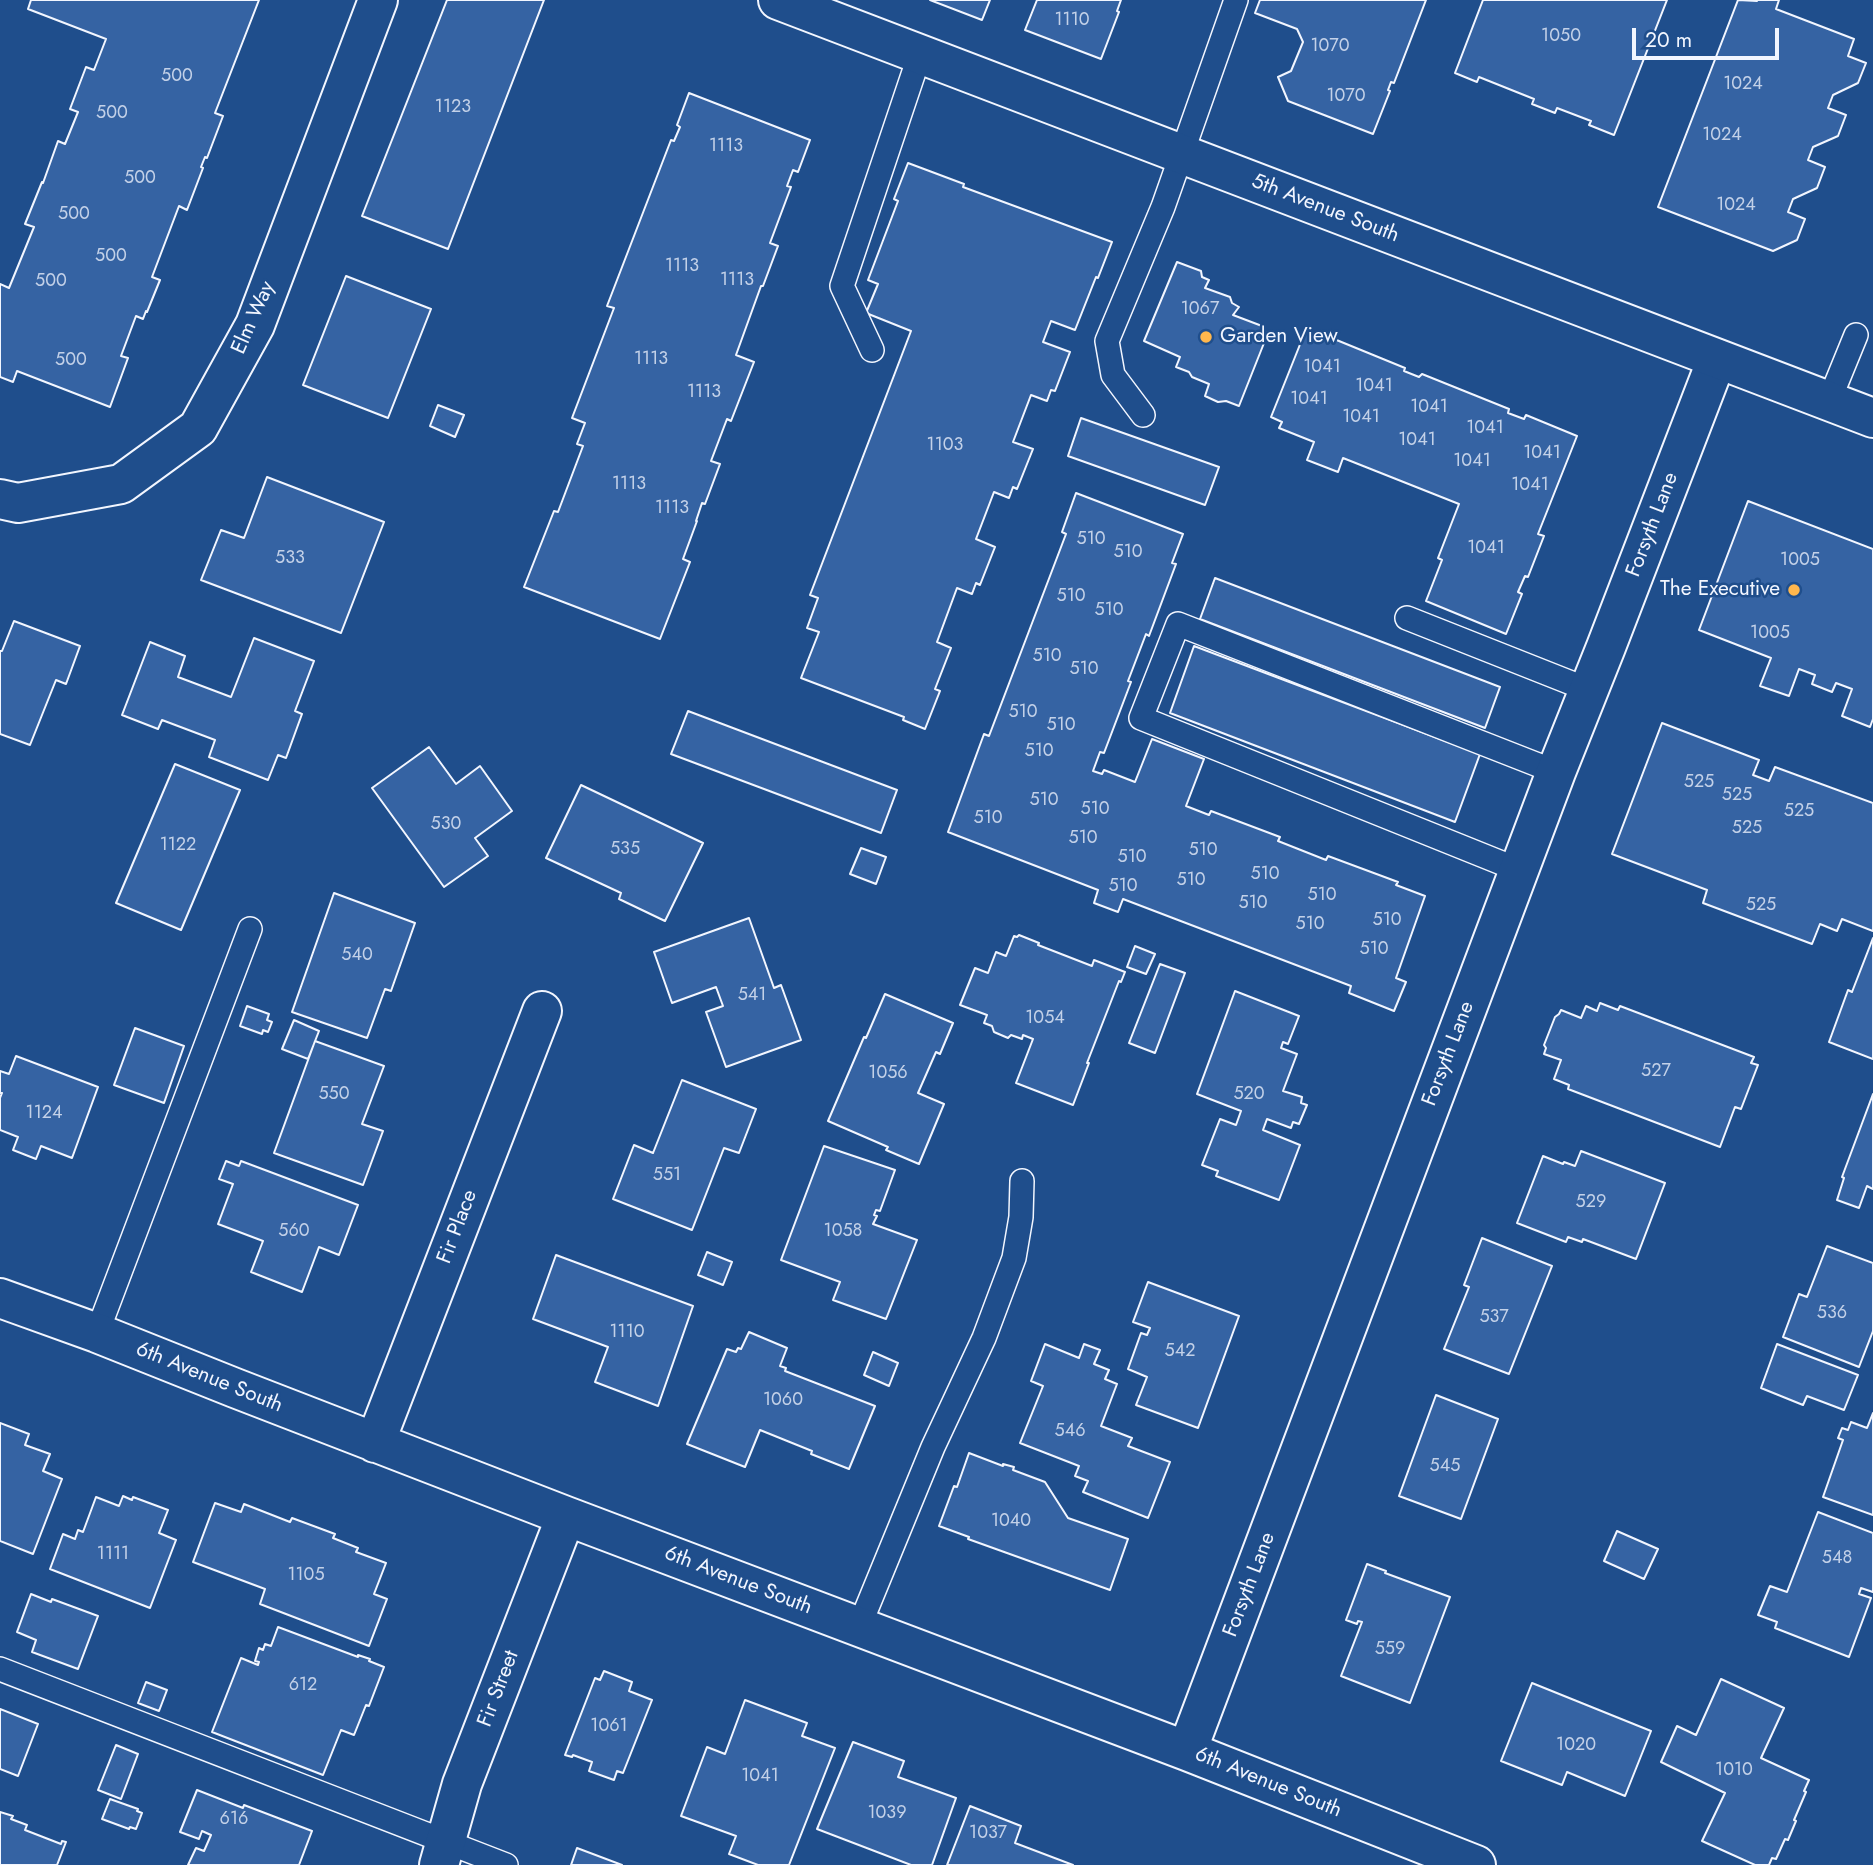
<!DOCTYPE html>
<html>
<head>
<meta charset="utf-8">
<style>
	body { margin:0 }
	#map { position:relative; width:1873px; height:1865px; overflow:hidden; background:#1f4e8c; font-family:Jost,sans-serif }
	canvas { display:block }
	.scale { position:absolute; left:1632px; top:28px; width:147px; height:32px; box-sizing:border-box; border:4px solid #f2f6ff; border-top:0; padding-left:9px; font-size:21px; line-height:24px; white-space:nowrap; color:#f2f6ff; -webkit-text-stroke:5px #1f4e8c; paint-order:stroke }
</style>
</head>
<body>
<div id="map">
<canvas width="1873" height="1865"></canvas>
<div class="scale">20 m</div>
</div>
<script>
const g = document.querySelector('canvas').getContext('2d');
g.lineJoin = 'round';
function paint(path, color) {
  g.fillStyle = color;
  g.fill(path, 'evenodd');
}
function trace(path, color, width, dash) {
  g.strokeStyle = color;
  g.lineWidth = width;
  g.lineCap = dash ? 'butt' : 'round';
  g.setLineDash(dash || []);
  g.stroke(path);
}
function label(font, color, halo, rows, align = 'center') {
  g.font = font + ' Jost,sans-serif';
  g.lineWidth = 5;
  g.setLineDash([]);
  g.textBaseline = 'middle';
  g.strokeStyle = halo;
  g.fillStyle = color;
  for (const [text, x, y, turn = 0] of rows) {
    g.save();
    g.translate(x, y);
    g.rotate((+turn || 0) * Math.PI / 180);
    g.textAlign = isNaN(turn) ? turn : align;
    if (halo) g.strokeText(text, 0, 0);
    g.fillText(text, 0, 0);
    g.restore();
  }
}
const building = new Path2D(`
	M31,0H259L215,113L223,116L207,158L205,157L201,167L203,168L187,210L179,206L152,277L160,280L147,312L146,311L143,319L136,316L121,356L128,358L110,407L17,371L13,382L0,377V284L9,288L34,227L25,224L42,182L43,183L58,141L65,144L78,112L70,109L86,67L94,70L106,39L28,9Z
	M447,0H544L448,249L362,216Z
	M930,0H990L982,20Z
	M1037,0H1121L1117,11L1119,12L1101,59L1025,30Z
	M1260,0H1426L1394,83L1391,82L1388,90L1390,91L1373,134L1288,101L1278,77L1291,71L1303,42L1297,29L1255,13Z
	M1483,0H1667L1614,135L1589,125L1591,121L1557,108L1555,113L1532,104L1534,99L1479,77L1477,82L1455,73Z
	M1738,0L1757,1V0H1779L1776,9L1854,39L1848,56L1866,63L1858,83L1833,95L1828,108L1846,115L1838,136L1813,147L1808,160L1825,167L1817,188L1793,199L1788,212L1805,219L1797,240L1773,251L1658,207Z
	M689,93L810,140L798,172L793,170L787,186L791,187L770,243L778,246L763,286H761L736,355L754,362L731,421L727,419L711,461L720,464L705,504L702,503L696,521H697L683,559L690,562L660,639L524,587L554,511L558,512L583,446L577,444L585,423L572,418L614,308L607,306L671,140L674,141L680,127L677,125Z
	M908,163L964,184L963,187L1112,242L1098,278L1096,277L1075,330L1051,321L1043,342L1070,352L1055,391L1051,390L1047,401L1031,395L1013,442L1033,449L1017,489L1013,487L1009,498L994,492L976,539L995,547L980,585L976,583L972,594L957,588L937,642L951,648L935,689L940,691L925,729L903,720L904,717L801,678L819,632L807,628L818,598L810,595L911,331L866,313L878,284L868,280L898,201L894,199Z
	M1177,262L1201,271L1202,277L1209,280L1205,288L1230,297L1232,303L1239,307L1233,315L1262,326L1264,332L1268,333L1239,406L1226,401L1218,402L1205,396L1209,384L1192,377L1189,372L1176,367L1180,357L1144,341Z
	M346,276L431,309L388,418L303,385Z
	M1305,332L1315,336L1317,332L1405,368L1404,371L1419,377L1422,374L1509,409L1508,413L1524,419L1526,415L1577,436L1538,534L1544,536L1528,577L1525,576L1518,592L1522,594L1506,634L1426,601L1442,560L1438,558L1459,504L1343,458L1338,472L1307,460L1314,442L1279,428L1282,422L1271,417Z
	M438,405L464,415L455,437L430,426Z
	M1081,418L1219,467L1205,505L1068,456Z
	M267,477L384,522L341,633L201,580L221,530L244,538Z
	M1076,493L1183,534L1172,563L1176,564L1149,636L1146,634L1128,681L1131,682L1104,753L1100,752L1093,771L1102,774L1104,770L1135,782L1152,739L1204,759L1186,806L1209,815L1211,811L1280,837L1278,841L1326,860L1328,856L1398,882L1396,885L1425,896L1396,978L1406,982L1394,1011L1349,993L1351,986L1123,899L1118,912L1094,903L1098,890L948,832L984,734L989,736L1066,534L1062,532Z
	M1748,501L1873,549V719L1870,727L1842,716L1852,689L1836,683L1832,692L1812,684L1815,675L1799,669L1789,696L1760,686L1771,658L1699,630Z
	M1215,578L1500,687L1485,728L1200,619Z
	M14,621L80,646L66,684L56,680L30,745L0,734V651H2Z
	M254,638L314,661L295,711L302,714L286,758L278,755L268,780L209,757L215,740L162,720L158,729L122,715L150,642L185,656L178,677L231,697Z
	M1194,646L1480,754L1455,822L1170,713Z
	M688,711L897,790L881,833L671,754Z
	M1662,723L1759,760L1753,775L1769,781L1775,767L1873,803V931L1842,919L1837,931L1820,924L1812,944L1703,903L1707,890L1612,854Z
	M429,747L456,784L480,766L512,811L475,838L488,856L444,887L372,788Z
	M175,764L240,790L181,930L116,903Z
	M581,785L703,843L665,921L619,899L621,893L546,858Z
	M861,848L886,857L876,884L850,874Z
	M334,893L415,923L391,991L385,989L367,1038L292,1012Z
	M749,918L774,988L781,985L801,1040L726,1067L706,1012L723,1006L716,987L672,1003L654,952Z
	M1019,935L1039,943L1038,945L1092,966L1094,960L1125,972L1121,982L1119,981L1087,1063H1089L1073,1105L1016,1083L1033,1039L1023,1035L1022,1039L1011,1035L1008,1038L994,1032L992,1026L984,1023L987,1015L960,1005L975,968L988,973L996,952L1006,956L1014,936L1017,937Z
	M1873,938V1059L1829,1042L1848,990L1852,992Z
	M1135,946L1155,954L1146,974L1127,967Z
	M1160,964L1185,973L1155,1053L1129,1043Z
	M1235,991L1299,1016L1288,1044L1283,1042L1281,1048L1297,1054L1283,1091L1302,1097L1301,1103L1307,1105L1299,1124L1293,1122L1291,1128L1267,1119L1263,1130L1300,1145L1279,1200L1216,1176L1218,1171L1202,1165L1220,1119L1236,1125L1241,1111L1197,1094Z
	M885,994L953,1023L940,1054L936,1052L918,1093L944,1104L919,1164L886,1150L888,1147L828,1121L864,1037L866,1038Z
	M1600,1003L1618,1010L1620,1006L1754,1057L1751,1063L1758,1065L1741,1109L1735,1107L1720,1147L1568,1089L1569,1085L1554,1079L1561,1060L1544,1054L1546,1048L1544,1045L1555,1017L1559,1014L1561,1010L1581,1018L1586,1006L1597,1011Z
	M247,1006L269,1014L267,1020L272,1022L268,1032L263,1030L262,1034L240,1026Z
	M294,1020L319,1031L308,1059L282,1049Z
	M135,1028L184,1046L164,1103L114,1085Z
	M315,1041L384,1066L362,1124L383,1131L363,1185L274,1153Z
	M16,1056L98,1087L72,1158L41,1146L36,1159L13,1150L18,1137L0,1130V1098L2,1093H0V1071L9,1074Z
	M682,1080L756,1109L739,1153L724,1148L692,1230L613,1199L634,1145L653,1153Z
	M1873,1094V1189L1867,1186L1859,1208L1837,1200L1844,1178L1842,1177Z
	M824,1146L895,1170L880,1211L876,1210L874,1215L877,1216L873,1224L917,1240L886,1319L833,1300L840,1282L781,1260Z
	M1581,1151L1665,1183L1636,1259L1583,1239L1582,1242L1568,1237L1566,1242L1517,1223L1543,1156L1563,1164L1564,1162L1575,1166Z
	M226,1161L239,1166L241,1161L358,1205L339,1255L319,1247L302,1292L251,1272L263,1241L218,1224L233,1184L219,1179Z
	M1482,1238L1552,1266L1509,1374L1444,1349L1469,1287L1464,1285Z
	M1827,1246L1873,1263V1331L1859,1367L1783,1337L1799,1294L1807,1297Z
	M707,1252L732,1262L723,1285L698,1275Z
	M556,1255L693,1306L658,1406L595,1382L608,1347L533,1319Z
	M1148,1282L1239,1316L1198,1428L1136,1405L1147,1377L1128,1369L1141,1333L1147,1335L1150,1328L1133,1322Z
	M749,1332L787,1348L780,1366L786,1368L785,1371L875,1406L849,1469L811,1454L812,1451L760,1430L745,1467L687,1444L727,1349L736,1352L738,1348L741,1349Z
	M1045,1344L1079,1358L1084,1344L1100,1350L1094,1364L1109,1370L1105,1379L1117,1384L1101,1426L1132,1438L1128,1446L1170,1462L1148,1518L1083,1492L1088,1481L1075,1476L1079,1466L1020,1443L1043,1386L1031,1381Z
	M1777,1344L1858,1375L1844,1410L1807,1396L1803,1405L1761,1388Z
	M873,1352L898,1363L889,1386L864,1375Z
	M1436,1395L1498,1419L1461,1519L1399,1496Z
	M1873,1413V1515L1823,1497L1843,1440L1838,1438L1842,1428L1848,1430L1851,1422L1867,1428Z
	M0,1423L29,1434L25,1445L50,1454L43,1471L62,1479L33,1554L0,1541Z
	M969,1453L1003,1466V1464L1014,1467L1013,1470L1045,1482L1068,1518L1128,1539L1110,1590L968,1539L969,1537L939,1526L954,1486L957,1487Z
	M123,1496L132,1500L133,1497L168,1510L159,1533L176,1540L150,1608L50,1569L63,1534L75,1539L78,1530L83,1532L96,1497L119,1506Z
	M215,1503L241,1512L244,1504L290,1522L292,1518L335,1534L333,1538L358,1548L356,1552L386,1563L374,1594L387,1599L369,1646L260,1604L265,1589L193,1562Z
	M1818,1512L1873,1533V1592L1861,1588L1859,1594L1871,1598L1849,1657L1775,1628L1777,1622L1758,1615L1770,1586L1787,1592Z
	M1617,1531L1658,1549L1644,1579L1604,1561Z
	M1367,1564L1386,1571L1385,1573L1450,1597L1410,1703L1341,1676L1362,1622L1358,1621L1357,1624L1346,1620Z
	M31,1594L51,1602L52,1599L98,1616L78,1669L32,1652L36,1640L17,1632Z
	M278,1627L358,1657V1655L370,1659L369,1661L384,1667L369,1706L366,1705L354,1735L341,1730L323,1775L212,1732L241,1658L258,1665L259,1662L255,1661L259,1648L263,1650L265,1644L271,1646Z
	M604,1671L632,1682L629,1691L652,1700L623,1773L617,1771L614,1780L589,1771L592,1762L573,1755L572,1757L565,1755L595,1678L600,1680Z
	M1721,1679L1784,1708L1761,1758L1809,1780L1804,1791L1806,1792L1794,1820L1796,1821L1788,1840L1785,1839L1776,1859L1772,1858L1769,1865H1755L1702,1841L1725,1793L1661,1762L1677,1726L1696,1735Z
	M146,1682L167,1690L159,1711L138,1703Z
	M1532,1683L1651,1731L1625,1796L1567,1772L1562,1785L1501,1761Z
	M745,1700L807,1723L802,1736L835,1748L789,1865H758L729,1854L736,1836L681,1816L707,1747L725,1754Z
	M0,1709L38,1724L18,1776L0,1769Z
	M853,1742L904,1761L898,1777L956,1798L932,1865H911L817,1829Z
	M116,1745L138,1754L121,1799L98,1790Z
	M197,1790L243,1808L244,1805L312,1831L299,1865H188L196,1848L204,1851L211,1835L202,1831L199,1839L180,1832Z
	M110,1799L138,1809L137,1811L142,1813L136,1829L130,1827L129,1829L102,1819Z
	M970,1806L1021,1826L1015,1843L1073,1865H947Z
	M0,1812L13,1816L11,1819L27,1825L25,1830L61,1844L62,1841L66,1842L57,1865H0Z
	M577,1848L622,1865H571Z`);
const service = new Path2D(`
	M872,350L842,286L920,54
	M1829,401L1856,335
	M1143,415L1113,375L1107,341L1163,207L1236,0
	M1407,618L1589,690
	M1519,870L1141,718L1178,624L1556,772
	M97,1333L250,929
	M859,1627L933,1447L984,1338L1014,1258L1021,1217L1022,1181
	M0,1669L506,1865`);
const minor = new Path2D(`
	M0,499L18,503L121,484L198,428L255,325L378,0
	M0,1298L97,1333L235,1388L566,1516L1187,1751L1476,1865
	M375,1443L542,1011
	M1187,1751L1556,772L1606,647L1717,359
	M439,1865L462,1784L566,1516`);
const secondary = new Path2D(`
	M778,0L1873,418`);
const markers = [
	[1206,337,7,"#ffb74d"],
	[1794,590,7,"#ffb74d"]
];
const numberNames = [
	["1110",1072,21],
	["1050",1561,37],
	["1070",1330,47],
	["500",177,77],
	["1024",1743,85],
	["1070",1346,97],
	["1123",453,108],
	["500",112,114],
	["1024",1722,136],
	["1113",726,147],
	["500",140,179],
	["1024",1736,206],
	["500",74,215],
	["500",111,257],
	["1113",682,267],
	["1113",737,281],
	["500",51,282],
	["1067",1200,310],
	["1113",651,360],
	["500",71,361],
	["1041",1322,368],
	["1041",1374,387],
	["1113",704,393],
	["1041",1309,400],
	["1041",1429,408],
	["1041",1361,418],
	["1041",1485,429],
	["1041",1417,441],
	["1103",945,446],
	["1041",1542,454],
	["1041",1472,462],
	["1113",629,485],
	["1041",1530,486],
	["1113",672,509],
	["510",1091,540],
	["1041",1486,549],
	["510",1128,553],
	["533",290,559],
	["1005",1800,561],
	["510",1071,597],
	["510",1109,611],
	["1005",1770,634],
	["510",1047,657],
	["510",1084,670],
	["510",1023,713],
	["510",1061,726],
	["510",1039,752],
	["525",1699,783],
	["525",1737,796],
	["510",1044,801],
	["510",1095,810],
	["525",1799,812],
	["510",988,819],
	["530",446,825],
	["525",1747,829],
	["510",1083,839],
	["1122",178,846],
	["535",625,850],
	["510",1203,851],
	["510",1132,858],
	["510",1265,875],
	["510",1191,881],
	["510",1123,887],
	["510",1322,896],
	["510",1253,904],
	["525",1761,906],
	["510",1387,921],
	["510",1310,925],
	["510",1374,950],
	["540",357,956],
	["541",752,996],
	["1054",1045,1019],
	["527",1656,1072],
	["1056",888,1074],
	["550",334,1095],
	["520",1249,1095],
	["1124",44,1114],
	["551",667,1176],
	["529",1591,1203],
	["560",294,1232],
	["1058",843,1232],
	["536",1832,1314],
	["537",1494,1318],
	["1110",627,1333],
	["542",1180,1352],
	["1060",783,1401],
	["546",1070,1432],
	["545",1445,1467],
	["1040",1011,1522],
	["1111",113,1555],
	["548",1837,1559],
	["1105",306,1576],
	["559",1390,1650],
	["612",303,1686],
	["1061",609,1727],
	["1020",1576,1746],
	["1010",1734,1771],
	["1041",760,1777],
	["1039",887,1814],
	["616",234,1820],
	["1037",988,1834]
];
const streetNames = [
	["5th Avenue South",1325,209,21],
	["Elm Way",254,318,-66],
	["Forsyth Lane",1653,525,-69],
	["Forsyth Lane",1449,1054,-69],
	["Fir Place",458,1227,-69],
	["6th Avenue South",209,1378,22],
	["6th Avenue South",738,1581,21],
	["Forsyth Lane",1250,1585,-69],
	["Fir Street",499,1689,-69],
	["6th Avenue South",1268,1783,22]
];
const poiNames = [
	["Garden View",1220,337],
	["The Executive",1780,590,"right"]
];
paint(building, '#3563a3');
trace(building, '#f2f6ff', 2);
trace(service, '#f2f6ff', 26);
trace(minor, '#f2f6ff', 42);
trace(secondary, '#f2f6ff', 42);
trace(service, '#1f4e8c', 23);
trace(minor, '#1f4e8c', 38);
trace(secondary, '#1f4e8c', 38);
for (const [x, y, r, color] of markers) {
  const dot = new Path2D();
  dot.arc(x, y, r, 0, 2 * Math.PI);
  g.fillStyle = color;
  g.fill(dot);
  trace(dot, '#1f4e8c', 2.5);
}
label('18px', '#c3d1e8', null, numberNames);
label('21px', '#f2f6ff', '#1f4e8c', streetNames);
label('21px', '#f2f6ff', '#1f4e8c', poiNames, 'left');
</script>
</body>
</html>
